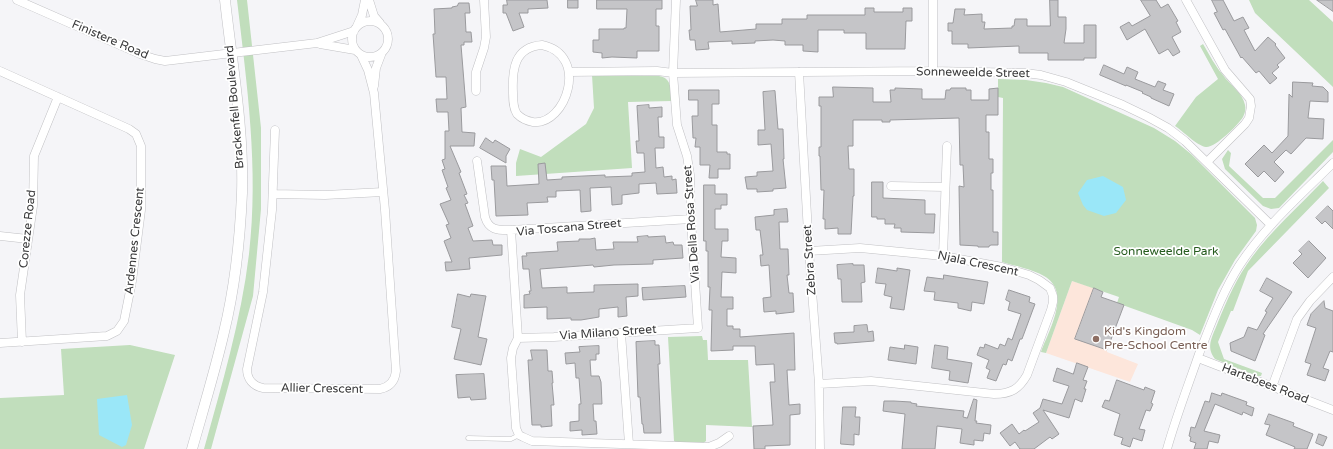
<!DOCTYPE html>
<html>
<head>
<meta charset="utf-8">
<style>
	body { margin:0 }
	canvas { display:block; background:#f5f5f8 }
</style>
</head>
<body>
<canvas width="1333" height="449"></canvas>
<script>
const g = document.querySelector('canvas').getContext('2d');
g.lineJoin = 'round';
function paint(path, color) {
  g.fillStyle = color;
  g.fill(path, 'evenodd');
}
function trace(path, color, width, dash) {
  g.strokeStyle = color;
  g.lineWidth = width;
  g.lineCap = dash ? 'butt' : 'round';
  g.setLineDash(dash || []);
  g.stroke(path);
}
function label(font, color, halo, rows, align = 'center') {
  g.font = font + ' "Varela Round",sans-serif';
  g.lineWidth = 3.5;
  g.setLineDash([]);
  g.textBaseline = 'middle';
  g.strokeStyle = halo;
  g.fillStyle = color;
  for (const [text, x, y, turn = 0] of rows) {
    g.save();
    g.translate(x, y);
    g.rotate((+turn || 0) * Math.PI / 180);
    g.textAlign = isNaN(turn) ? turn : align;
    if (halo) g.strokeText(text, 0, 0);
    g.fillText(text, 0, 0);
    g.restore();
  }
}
const education = new Path2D(`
	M1072,281L1094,288L1075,339L1107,350V352L1138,364L1130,382L1046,353Z`);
const green = new Path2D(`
	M237,0H247L261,128V209L253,296L211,449H204C222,384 241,321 249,254C259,169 247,85 237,0Z
	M1249,0H1309L1333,22V87L1255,13Z
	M1203,44C1209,54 1215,66 1223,75C1229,84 1243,93 1245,105C1246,109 1245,113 1243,117C1238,125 1215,148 1206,147C1197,146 1183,131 1175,126L1196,97L1218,79L1200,46Z
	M592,75L659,76C672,78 671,90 672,101L628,102L632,168L516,176V163L520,149L541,157L586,124L594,108Z
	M998,79L1026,80L1046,83L1063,87L1154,128L1175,141L1191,154L1255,218L1257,225L1256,231L1235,260L1218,290L1200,335L1192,330L1117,303L1119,297L1072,281L1046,353L1041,352C1049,330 1072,292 1044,276C1032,269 1015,266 1002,262L1003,98L998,97Z
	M1333,140V152L1279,208L1271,209L1263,206L1225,169L1222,159L1228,150L1231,153L1229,166L1263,198H1275Z
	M1323,181L1329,188L1248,271L1233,311H1231L1218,342L1224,359L1262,373L1261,376H1257L1215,359C1205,346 1213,336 1218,322C1227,300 1237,277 1252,257C1272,230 1299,206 1323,181Z
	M702,336L703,340H707L708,360H748L752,427L706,425V441L702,444L677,443L674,441L668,337Z
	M130,345L175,355L144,449H0V398L64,395L61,349Z`);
const water = new Path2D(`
	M1103,176L1123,187L1126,200L1116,213L1104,216L1087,210L1083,205L1078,193L1087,180Z
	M127,395L132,425L126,445L122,447L99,435L97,399Z`);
const building = new Path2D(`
	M507,0H547L548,8L528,9V13H519L524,27L513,31L506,13H503V5H507Z
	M568,0H578V8H568Z
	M597,0H662V9H656V26H659V51H637V58L612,57L602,58V53L593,52V40H599V29H624V28H626L627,9H597Z
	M696,0H713V5L718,4L720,32L756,29V24H782V19H807V15H865V8H874V12H903V8H912V21H906L905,49H866V33H844V30H818V52L803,51V45H785V41L773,40L755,41V43L732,44V41L708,42L709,49L696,50L695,40H690L689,30H691L690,6H697Z
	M1050,0H1058V17H1066V29L1064,43H1084V25H1096V58H1084V60H1048V53H1019V46L968,48V44H952V31H948V23H953L955,9H965L964,15L982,14V22H985L984,29L1012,28V26H1014L1015,19H1027V26H1050Z
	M1141,0H1156L1161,8L1168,4L1178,21L1176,22L1181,32L1172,37L1180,52L1173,56L1168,49L1159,54L1145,29L1127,40L1120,27L1129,22L1132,26L1150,16Z
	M1212,0H1223L1234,21L1243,17L1249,28L1244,30L1255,51L1268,37L1276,44L1275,45L1285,58L1277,65L1279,67L1272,73L1277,78L1270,84L1259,71L1256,73L1242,57L1241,58L1225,29L1223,30L1214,13L1217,12Z
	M1317,0H1333V11Z
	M459,3H469L470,13H465L466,32H471L472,42H464V45H461L466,107L461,108L462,132L475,133L474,146H450L461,172L459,173L467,194L464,195L468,203L465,204L473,226L468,228L473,241L492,240L493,245H502V255L469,258L470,269L446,271L445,262H452L444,241L451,238L446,225L449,224L440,204L451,200L446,188L448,187L442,170L445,169L442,160L445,159V131H449L448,112H437L436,99H447L446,77H436L433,34H435L434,9L452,8V7L457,6Z
	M1104,65L1124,74L1127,67L1138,72L1135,79L1155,87L1158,81L1166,84L1163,90L1174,94L1169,106L1151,98V97L1142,93L1143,92L1126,85V86L1100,75Z
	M1293,82L1313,83L1312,86L1323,87L1328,92V102L1310,101L1308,118L1324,119L1323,139L1306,138L1291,154L1286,150L1274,162L1284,172L1275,182L1264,171L1258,177L1245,164L1264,145L1272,153L1288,136L1289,94L1292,97Z
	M833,87L873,88V102H891L890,90H895V88L922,89V99H945L946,90H950L951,88H966V90H971V100H989V89L998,88V115H986V132H989V159H993V173H991V190H993V232H998V245H991L989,246V247H978V246L960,245L959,186L964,187L963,165H960L959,118L890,120V122H882V120H853V146H848L849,169H854V196H853L851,234H838V228L825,229V219H823L824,190H821L820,156H819V147H821V106H819V97H833Z
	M689,90H719V104H712V125H717V152H727V154H730V169H718V178H709L710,165H700V147H695L696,138H693L692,116H698V100H689Z
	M775,91L778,129H783L784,159H783L786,188L773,189V191L757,192V189H747L745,177L757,176V172L773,171L771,144L758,145V130H765L763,92Z
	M649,105V108L662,107V117H658L659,137H664V148H655L656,168L663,167L664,177L672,176V180L676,179L677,193L657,194L656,183L639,184V193L622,195V204L612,205L611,187L590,188L591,211L581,212L580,190L556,191V197H547L548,202L527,203L528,215L496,216L494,180H492L491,166H506L507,186L539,184L538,164L545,163L547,180L562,179V177L605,175V177L632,176V173L645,172L644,153H637L636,141H639L637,106Z
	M486,138L493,143L495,140L510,149L506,156V163L480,148Z
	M872,182H883V198L925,200V214H935L934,233L901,232V228H894L895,224H885V219H877V217H872Z
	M704,185H715V194H727V205H721V209H715V229H728V241H722L721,257L736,258V273L722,272L721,297H733V309H727V326H733V329H740V337L794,333L795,370H787L789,405L800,404V414L790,415V445L765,446V449H754L753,426L773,425L770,382H775L774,364L756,365L755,346H733V350L711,351L712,310H709L710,287H708V251H706V241H704Z
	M1328,206L1333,211V229L1325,221L1322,224L1316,218Z
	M787,209L788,222H779L780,249H788L789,275H787L789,293H793L794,312L776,314V311L764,312L763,298L771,297L769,265L761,266L760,255H763L760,230H756L755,217L774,215V210Z
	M648,236V237L665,236L666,243L673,242L674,245H682L683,258L653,260V264L614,265L594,267L593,265L540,269L542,288L567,287V293L594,292V285L638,284V296L626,297L627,316L618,317V307L599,309V317L581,320H571V318L547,319V307L524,308V295L530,294L529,291H531L529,269H523L522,256H527L526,253L558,251L557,242L579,241V239H590L595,238L596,250L614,249L613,242H638L637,237Z
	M1309,241L1326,258L1308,278L1293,263L1302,254L1299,251Z
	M853,264V265H864L865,282L861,283L862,302H842L841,279H838L837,265Z
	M878,268L897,271V268L910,270L904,310L890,308L892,297L884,295L886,284L876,283Z
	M944,275L988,282L984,304L972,302L971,311L958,308V303L934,300L935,292L924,291L927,277L943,279Z
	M1267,278L1292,292L1263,334L1265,335L1255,361L1231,351L1230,343L1244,337L1248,327L1257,330L1267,312L1265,311L1273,298L1260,291Z
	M685,286L686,297L643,300L642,288Z
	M1094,288L1103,292L1101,297L1124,305L1107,350L1075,339Z
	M1009,290L1030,297L1029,302L1035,304L1022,339H1020L1012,361L1008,359L1006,365L1003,364L996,381L987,378L990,370L986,368L989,360L977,355L980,347L984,348L985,344L998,349L1000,344L1005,346L1008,338L1012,340L1021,314L1008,310L1010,302L1006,300Z
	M458,294L470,297L471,294L486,296L478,337L487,339L481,365L454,359L461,329L452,327Z
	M1324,301L1325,308L1333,311V352L1330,351L1323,368L1329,370L1325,381L1307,375L1311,364L1305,362L1316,328L1307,325L1311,314Z
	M867,325L868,332L873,331L874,341L837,344V343H835L834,333L854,332V326Z
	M655,341V345H659L660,364H658L661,433H644L643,424H642L640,397H638L636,342Z
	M905,345L918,347L916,364L888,360L890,347L904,349Z
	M935,345L948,347L947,359L972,363L968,383L949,380L950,371L932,368Z
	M599,346V354H596V360H590L591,376H599L601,382L602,404H593L594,421H596L597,434L582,435V430L570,431V422L579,421V404H581L579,378H576L575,363L566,364L565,353L580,352L579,347Z
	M531,350H547L548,371H552L553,383H552L554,405H551L552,426L541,427V425H532L528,360H532Z
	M1077,363L1088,367L1083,380L1087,381L1084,389H1086L1082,402L1075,399L1069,418L1043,410L1059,434L1052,439L1050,437L1034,449H1020L1015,442L1010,446L1000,433L1012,424L1019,434L1024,430L1025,431L1039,422L1033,413L1040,408L1043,399L1062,404L1069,386L1053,381L1057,368L1073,374Z
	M484,374L486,399L471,400L470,397L458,398L456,375Z
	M1117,380L1144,390L1145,387L1155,391L1151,403L1153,404L1150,411L1146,410L1139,429L1145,430L1142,441L1133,438L1130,447L1121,444L1123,438L1114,435L1120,414L1102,407L1105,400L1109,401Z
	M1212,393L1221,396L1222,393L1247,402L1246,405L1254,408L1252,416L1243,412L1242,415L1215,404L1204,431L1220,435L1218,443L1209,441L1207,449H1194L1196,443L1190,441L1191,437L1189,436L1191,427L1195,428L1205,401L1209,402Z
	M974,399L977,400L975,421H977L976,423L991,425L990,434L984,433L983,441L974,440V445L960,443L962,429L937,426L935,449H902L905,414L883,411L884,401H894L911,402V403L917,404L916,406L964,411L963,417L967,418Z
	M843,407H856L855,417H860L859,435L854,434V445L841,444Z
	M1269,414L1294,423L1293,426L1313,434L1307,449H1294L1295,447L1266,435L1270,425L1265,424Z
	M1319,434L1327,437L1323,446L1316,443Z`);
const service = new Path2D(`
	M468,438L506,439H511L519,435`);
const minor = new Path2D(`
	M17,0L140,54L155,59L165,61L317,43L354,31
	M369,0L374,16L380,23
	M1186,0L1225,70L1250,99L1251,106L1249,118L1245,124L1207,162
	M352 39a18 18 0 1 1 36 0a18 18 0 1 1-36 0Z
	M357,26L362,15L365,0
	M320,44L355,50
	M542,45C590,55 566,126 533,122C527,121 521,118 517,114C513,108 513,100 513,93C512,70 514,47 542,45Z
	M0,71L129,129L136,134L141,146V210L132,281L124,321L117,331L107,336L0,343
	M933,71V0
	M569,72L657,71L673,73L933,71L1025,73L1041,75L1066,82L1123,105L1148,117L1168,128L1185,141L1271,225
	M799,72L809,251L819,384L820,449
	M374,86L376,68L381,55
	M476,91V72L484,48L486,37L484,0
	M275,130L272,210L263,292L247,369C247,379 253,386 263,388L380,389C390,387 395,381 396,371L385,210L374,93L368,70L361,55
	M477,161L485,217C489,231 499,230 511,230L691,219
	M891,186L945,187
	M273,194L325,195L383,192
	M511,230L518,338L513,348L511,358L516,428L519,435L523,437L532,441L709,447L719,443L729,436
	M0,236L28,239
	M809,251L860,248L943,256L1002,267L1029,275L1039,280L1050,288L1053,296V302L1051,310L1027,375C1019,389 1011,394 994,394L871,381L819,384
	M943,256L947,146
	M621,333L629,444
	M518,338L554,337L698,328L691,219L690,175L687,156L677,125L673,73L676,0
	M22,342L20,295L33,206L34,156L58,97
	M1198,358L1333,410
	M1272,387L1297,319L1310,301L1333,277
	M1167,449C1176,417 1188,386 1199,354C1211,324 1222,293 1239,266C1264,227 1301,195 1333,163`);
const tertiary = new Path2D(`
	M192,449C203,410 215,371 224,332C235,287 240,240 242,193C244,129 232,64 225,0`);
const markers = [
	[1096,339,4,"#8d6e63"]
];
const streetNames = [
	["Finistere Road",110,40,23],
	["Sonneweelde Street",973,73,1],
	["Brackenfell Boulevard",235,107,-95],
	["Via Della Rosa Street",692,224,-94],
	["Via Toscana Street",569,228,-5],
	["Corezze Road",28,229,-84],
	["Ardennes Crescent",135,241,-84],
	["Zebra Street",810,260,-94],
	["Njala Crescent",978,264,12],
	["Via Milano Street",608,333,-4],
	["Hartebees Road",1265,384,21],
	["Allier Crescent",322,389,1]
];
const parkNames = [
	["Sonneweelde Park",1166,252]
];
const educationNames = [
	["Kid's Kingdom",1104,332],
	["Pre-School Centre",1104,346]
];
paint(education, '#fde6db');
paint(green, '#c1debc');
paint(water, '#9ae7f8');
paint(building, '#c5c5c8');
trace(building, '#9a9a9d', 1);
trace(service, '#c1c1c4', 5);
trace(minor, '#c1c1c4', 9);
trace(tertiary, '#c1c1c4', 11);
trace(service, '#fff', 4);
trace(minor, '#fff', 8);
trace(tertiary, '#fff', 10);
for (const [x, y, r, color] of markers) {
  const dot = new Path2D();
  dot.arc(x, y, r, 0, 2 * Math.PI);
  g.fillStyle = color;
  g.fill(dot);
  trace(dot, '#fff', 1.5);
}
label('12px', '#39393a', '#fff', streetNames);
label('12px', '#255b1d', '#fff', parkNames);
label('12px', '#785e54', '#fff', educationNames, 'left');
</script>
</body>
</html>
